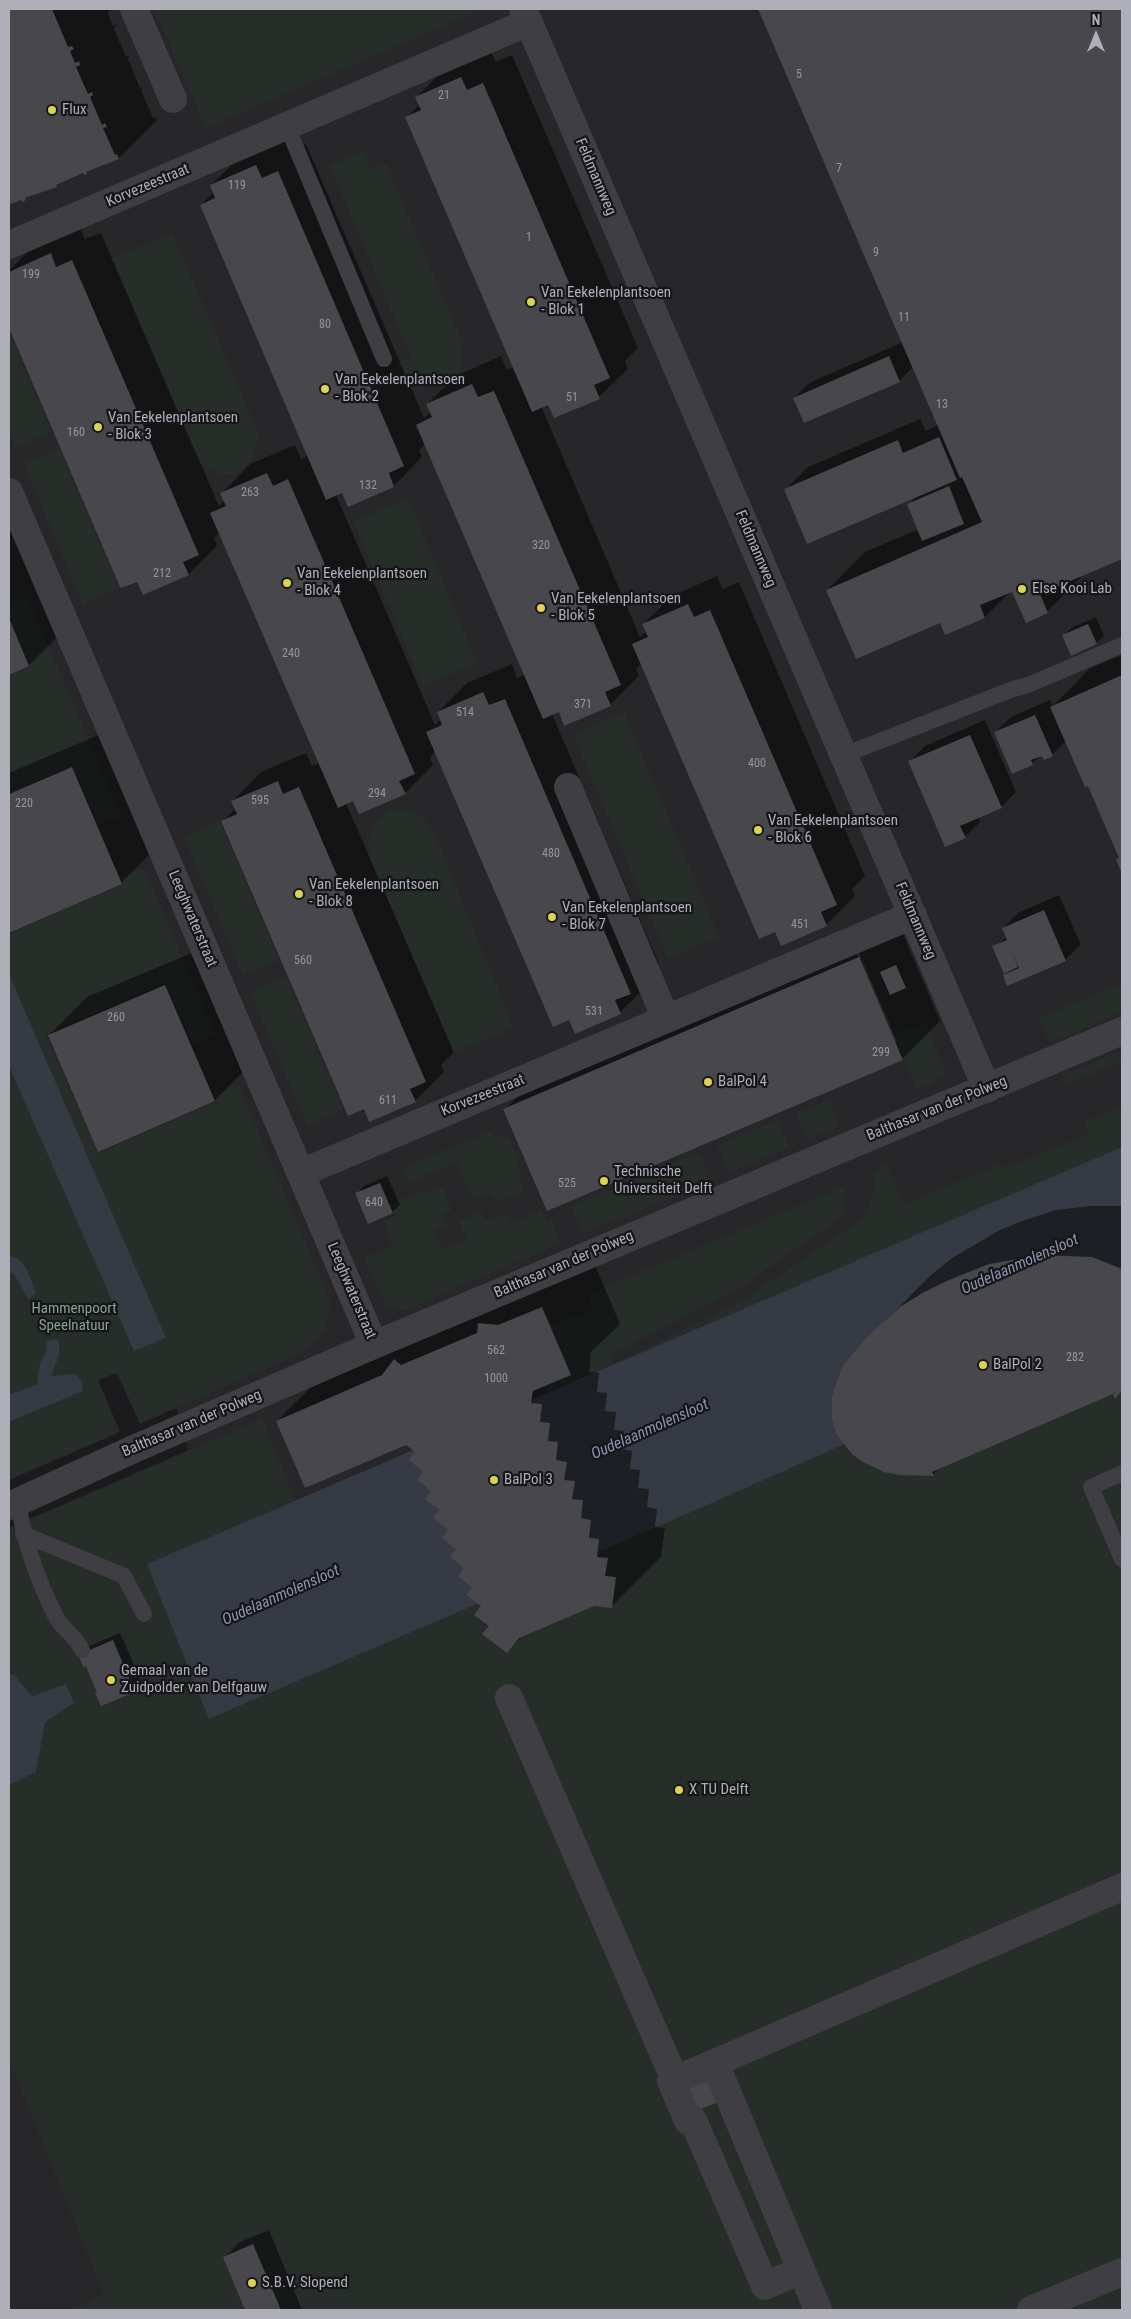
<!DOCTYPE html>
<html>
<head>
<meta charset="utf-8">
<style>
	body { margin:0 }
	#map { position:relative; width:1131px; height:2319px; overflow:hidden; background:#1b1a1c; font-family:"Roboto Condensed",sans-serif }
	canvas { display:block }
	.frame { position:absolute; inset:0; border:10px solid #afafba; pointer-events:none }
	.north { position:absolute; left:1071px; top:10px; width:50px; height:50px; -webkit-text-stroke:4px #161517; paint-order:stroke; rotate:0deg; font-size:14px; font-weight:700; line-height:20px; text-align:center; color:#afafba }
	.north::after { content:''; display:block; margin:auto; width:18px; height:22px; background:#afafba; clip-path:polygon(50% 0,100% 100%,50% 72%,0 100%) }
</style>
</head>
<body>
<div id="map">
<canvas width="1131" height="2319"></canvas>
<div class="frame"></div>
<div class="north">N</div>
</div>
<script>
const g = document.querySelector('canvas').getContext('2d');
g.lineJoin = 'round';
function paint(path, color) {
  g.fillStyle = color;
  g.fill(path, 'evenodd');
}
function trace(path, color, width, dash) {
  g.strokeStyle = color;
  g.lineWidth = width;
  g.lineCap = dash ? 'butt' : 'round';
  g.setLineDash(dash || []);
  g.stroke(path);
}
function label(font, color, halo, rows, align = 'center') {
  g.font = font + ' "Roboto Condensed",sans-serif';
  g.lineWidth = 4.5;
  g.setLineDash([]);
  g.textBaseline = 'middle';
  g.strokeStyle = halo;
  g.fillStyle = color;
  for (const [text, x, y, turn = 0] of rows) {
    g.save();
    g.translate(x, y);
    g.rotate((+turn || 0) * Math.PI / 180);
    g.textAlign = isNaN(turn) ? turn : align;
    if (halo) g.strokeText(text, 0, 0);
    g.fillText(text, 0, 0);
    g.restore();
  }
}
const built = new Path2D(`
	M9,9H1122V2310H9V1541L193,1470L162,1355L9,1006Z`);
const green = new Path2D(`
	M154,9H484L206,128Z
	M363,151L371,169L386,164L463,344C463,351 464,360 461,367C446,397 412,389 398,363L411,357L330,166Z
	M172,233L258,432C258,472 225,490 196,459L111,259Z
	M9,332L51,432L16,448L9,431Z
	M59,448L119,588L83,605L24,464Z
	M408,498L477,663L423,686L353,521Z
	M27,596L121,816L98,824L73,766L9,793V676L30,667L9,616V603Z
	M624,712L719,937L668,958L573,734Z
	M390,809H407L424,818L440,847L514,1028L453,1053L368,854C370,830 370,824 390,809Z
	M220,821L279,960L243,975L184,837Z
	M144,868L216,1035L193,1045L165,982L45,1034L98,1153L218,1102L215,1096L238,1084L329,1298C332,1323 322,1340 301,1353L140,1424L117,1373L98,1380L120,1432L9,1480V1422L83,1391L9,1415V1006L157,1342L166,1338L9,974V934L123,884L120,877Z
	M286,977L343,1109L308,1126L250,992Z
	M1122,983V1012L1050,1043L1039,1018Z
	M926,1023L945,1071V1076L917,1091L894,1035Z
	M1122,1050V1061L1068,1084L1064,1075Z
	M829,1100L840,1127L807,1140L796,1114Z
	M1122,1106V1147C931,1230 739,1311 546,1392L523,1338L592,1309L588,1294L842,1187C847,1199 846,1206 841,1217L735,1291L610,1355L613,1364L742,1301L860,1221C872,1206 874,1194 873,1175L886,1164L904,1204L1001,1164L1004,1168L1089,1134L1084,1122Z
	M777,1120L789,1148L729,1173L717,1145Z
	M491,1131L493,1137L501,1134L503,1137L508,1136L519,1160L516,1161L522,1173L518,1176L524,1191L495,1203L490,1193L473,1200L457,1163L409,1183L402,1168Z
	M699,1153L711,1181L583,1234L571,1206Z
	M442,1187L452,1210L442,1215L446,1225L434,1230L442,1250L467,1240L459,1221L481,1211L486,1221L507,1213L511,1223L541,1210L547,1224L552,1222L561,1243L404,1311L386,1306L364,1258L392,1246L383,1221L396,1216L391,1204L424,1190L426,1194Z
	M1122,1321V2310H73L104,2294L9,2059V1785L36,1772L45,1722L32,1696L13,1674L9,1676V1528L254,1422L261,1416L295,1500L148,1564L210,1719L696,1510Z`);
const water = new Path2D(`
	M9,974L166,1338L134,1351L9,1066Z
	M1122,1147V1321L696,1510L209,1719L147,1564Z
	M9,1256C26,1256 31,1281 36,1294L28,1299L14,1274L9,1271Z
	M55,1339L59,1341V1356L51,1376L76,1374L82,1382L83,1391L9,1422V1395L37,1384L40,1363L46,1352L47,1341Z
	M13,1674L32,1696L66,1684L74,1703L45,1722L36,1772L9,1785V1676Z`);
const shadow = new Path2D(`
	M9,9H106V10L110,9L108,14L113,26L117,24L114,29L126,57L130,55L128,59L140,88L143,86L141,90L153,118L155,117L157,120L119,158L9,205Z
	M760,9H1122V557L1085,573L1047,612L1012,590L985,617L946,633L941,621L827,590L865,552L919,529L908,505L917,496L785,490L808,467L920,419L926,431L939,425L914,366L899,381L794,398L809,383L903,342Z
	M490,49L496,62L512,55L638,348L625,361L628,369L599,397L548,403L541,406L640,637L647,631L643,624L672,596L717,576L723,589L739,582L865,876L852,889L855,896L826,925L642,663L636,669L639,676L610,705L559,711L552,714L659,964L646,977L649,984L620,1012L576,1032L436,751L430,757L433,765L405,793L354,799L346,803L454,1052L441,1065L444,1072L415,1101L223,821L236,808L233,801L261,772L306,753L312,766L319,763L220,532L214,538L217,546L189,574L138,580L121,586L9,325V271L34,245L79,226L85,239L101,233L219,506L225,500L222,493L250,464L295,445L301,459L309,455L201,205L214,192L211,185L240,157L285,137L291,150L306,144L424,418L431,412L427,404L456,376L501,356L507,370L514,367L407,117L420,104L417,97L445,68ZM425,444L525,674L517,678L512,664L467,683L438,712L441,719L435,725L336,495L343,491L349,505L394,486L422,457L419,450Z
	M9,516L67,627L29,665L9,674Z
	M1096,617L1104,636L1096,643L1064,635L1071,628Z
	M1122,655V870L1118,859L1120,857L1089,784L1066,741L1052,755L1043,754L1032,763L995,732L1011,717L1050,700L1053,706L1089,669Z
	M985,720L1016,792L1001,807L978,817L980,822L965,837L910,761L925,746Z
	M110,730L159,845L121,883L9,931V773Z
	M1059,895L1081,945L1065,960L1004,975L1009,970L994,947L1007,937L1003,928L1018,913Z
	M897,920L940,1021L902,1059L547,1210L504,1110L542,1072ZM858,951L897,1042H894L856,952Z
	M203,948L253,1062L215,1100L99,1150L49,1035L87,997Z
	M387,1176L400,1205L392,1212L357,1194L364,1186Z
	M1091,1206H1122V1390L1115,1397L1114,1393L940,1467L933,1475L901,1474L880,1326L931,1275L952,1258L1000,1230L1025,1220L1056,1210Z
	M592,1258L620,1324L589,1354H591L589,1372L599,1373L597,1392L607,1393L605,1411L616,1412L614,1430L624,1431L622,1449L632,1451L630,1469L640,1470L638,1488L649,1489L647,1507L657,1509L655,1527L665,1528L661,1557L611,1607L594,1605L523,1635L507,1651L491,1626L417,1452L406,1444L277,1421L327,1371Z
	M120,1633L142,1683L134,1691L96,1693L98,1691L87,1647Z
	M269,2230L302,2310H247L225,2257L240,2242Z`);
const building = new Path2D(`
	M9,9H52L68,47L72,46L74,49L70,51L75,63L79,61L80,65L76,67L88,94L92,92L93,95L90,97L102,125L105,123L107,127L103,128L115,155L117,154L119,159L86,172L87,174L84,175L83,173L56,185L57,187L25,198L26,200L22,202L21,200L9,205Z
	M758,9H1122V559L1040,594L1048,613L1026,623L1012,592L980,605L985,618L945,635L940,623L856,659L826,590L982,522L962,477L960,478Z
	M461,77L467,90L483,83L610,378L594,385L600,399L554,418L548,405L532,412L405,117L421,110L415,97Z
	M256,165L262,178L278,171L404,466L389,473L394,487L348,507L342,493L326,500L200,205L215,198L210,185Z
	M51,253L56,267L72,260L199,555L183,562L189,575L143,595L137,582L121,588L120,587L9,328V272Z
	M889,356L900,382L804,423L793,398Z
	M472,384L478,397L494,391L621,685L605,692L611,706L564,726L559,712L543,719L416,425L432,417L426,404Z
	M939,437L957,480L807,544L784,489L898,440L903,453Z
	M267,473L273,486L288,479L415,774L399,781L406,794L359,814L353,801L338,808L210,513L226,506L220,493Z
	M949,486L964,524L922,541L907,504Z
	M688,604L694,617L710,610L837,905L821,912L827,926L781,946L775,932L759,939L632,644L648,637L642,624Z
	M9,618L29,666L9,675Z
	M1088,624L1097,644L1071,656L1062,635Z
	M1122,675V874L1116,859L1119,858L1088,786L1085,787L1050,707Z
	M483,692L489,705L505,699L631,994L615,1000L621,1014L575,1034L569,1020L553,1027L426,732L442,725L437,712Z
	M1035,715L1053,756L1044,760L1042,756L1031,760L1033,765L1012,774L994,732Z
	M970,735L1002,808L960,826L966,838L945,847L908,761Z
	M72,767L122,884L9,933V794Z
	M278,781L283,794L299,787L426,1082L410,1089L416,1102L369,1122L364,1109L348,1116L221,821L237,814L231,801Z
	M1044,910L1066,961L1007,986L1003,975L1019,968L1012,951L1018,967L1004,974L992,946L1007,940L1002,928Z
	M859,957L903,1060L547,1211L503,1109Z
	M896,965L906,988L890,995L880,972Z
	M165,985L215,1101L98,1152L48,1035Z
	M380,1183L393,1213L368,1224L355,1193Z
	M1040,1255L1092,1257L1122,1269V1390L1115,1399L1113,1394L932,1472L934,1476L900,1475L884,1472L863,1462L852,1454L836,1433L832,1419V1397L842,1367L867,1337L900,1307L924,1292L949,1280L989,1264Z
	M542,1307L571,1375L533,1391L531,1403L542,1404L540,1422L550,1423L548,1441L558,1442L556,1460L567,1462L564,1480L575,1481L572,1499L583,1500L581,1518L591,1520L589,1538L599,1539L597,1557L608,1558L605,1576L616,1577L612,1608L594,1606L519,1638L507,1653L482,1634L489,1626L474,1615L481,1606L466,1595L472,1587L458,1576L464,1568L450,1557L456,1549L442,1538L448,1530L433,1518L439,1510L425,1499L431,1491L417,1480L423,1472L409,1460L415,1452L406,1445L305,1488L276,1421L382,1375L394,1359L401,1365L477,1333L478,1323L498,1325Z
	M113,1640L135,1692L101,1706L95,1693H97L86,1666L84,1668L78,1655Z
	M712,2074L723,2100L689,2114L678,2088Z
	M253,2244L281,2310H245L223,2257Z`);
const lane = new Path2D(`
	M287,126L384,359
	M844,755L1013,689L1028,685L1122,645
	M1122,1473L1091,1487L1122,1559
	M18,1502C24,1541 38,1581 56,1617C62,1629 77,1637 82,1650
	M23,1534L124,1576L144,1614`);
const street = new Path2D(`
	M134,9L173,99
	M523,9L987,1089
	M9,245L529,22
	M9,492L374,1345
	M568,787L666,1019
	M301,1173L913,915
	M9,1506L136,1448L374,1345L1122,1031
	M509,1698L675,2080L671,2081L688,2121L693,2120L765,2286L801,2270
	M715,2063L818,2310
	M675,2080L1122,1887
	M1031,2310L1122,2272`);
const markers = [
	[52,110,5,"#dcd353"],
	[531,302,5,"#dcd353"],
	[325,389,5,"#dcd353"],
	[98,427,5,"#dcd353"],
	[287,583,5,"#dcd353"],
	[1022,589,5,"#dcd353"],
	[541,608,5,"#dcd353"],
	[758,830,5,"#dcd353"],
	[299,894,5,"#dcd353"],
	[552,917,5,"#dcd353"],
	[708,1082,5,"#dcd353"],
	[604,1181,5,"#dcd353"],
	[983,1365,5,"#dcd353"],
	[494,1480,5,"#dcd353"],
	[111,1680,5,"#dcd353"],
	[679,1790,5,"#dcd353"],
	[252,2283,5,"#dcd353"]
];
const numberNames = [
	["5",799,75],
	["21",444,96],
	["7",839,169],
	["119",237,186],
	["1",529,238],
	["9",876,253],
	["199",31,275],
	["11",904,318],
	["80",325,325],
	["51",572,398],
	["13",942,405],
	["160",76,433],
	["132",368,486],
	["263",250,493],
	["320",541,546],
	["212",162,574],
	["240",291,654],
	["371",583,705],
	["514",465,713],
	["400",757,764],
	["294",377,794],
	["595",260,801],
	["220",24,804],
	["480",551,854],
	["451",800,925],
	["560",303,961],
	["531",594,1012],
	["260",116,1018],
	["299",881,1053],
	["611",388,1101],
	["525",567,1184],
	["640",374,1203],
	["562",496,1351],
	["282",1075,1358],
	["1000",496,1379]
];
const poiNames = [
	["Flux",62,110],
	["Van Eekelenplantsoen",541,293],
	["- Blok 1",541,310],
	["Van Eekelenplantsoen",335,380],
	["- Blok 2",335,397],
	["Van Eekelenplantsoen",108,418],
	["- Blok 3",108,435],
	["Van Eekelenplantsoen",297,574],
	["- Blok 4",297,591],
	["Else Kooi Lab",1032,589],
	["Van Eekelenplantsoen",551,599],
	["- Blok 5",551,616],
	["Van Eekelenplantsoen",768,821],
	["- Blok 6",768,838],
	["Van Eekelenplantsoen",309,885],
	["- Blok 8",309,902],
	["Van Eekelenplantsoen",562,908],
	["- Blok 7",562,925],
	["BalPol 4",718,1082],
	["Technische",614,1172],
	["Universiteit Delft",614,1189],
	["BalPol 2",993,1365],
	["BalPol 3",504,1480],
	["Gemaal van de",121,1671],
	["Zuidpolder van Delfgauw",121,1688],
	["X TU Delft",689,1790],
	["S.B.V. Slopend",262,2283]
];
const streetNames = [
	["Feldmannweg",595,177,67],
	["Korvezeestraat",148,186,-23],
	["Feldmannweg",755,549,67],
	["Leeghwaterstraat",192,919,67],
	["Feldmannweg",915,921,67],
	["Korvezeestraat",483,1096,-22],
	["Balthasar van der Polweg",937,1109,-22],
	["Balthasar van der Polweg",564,1265,-23],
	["Leeghwaterstraat",351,1291,67],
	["Balthasar van der Polweg",192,1424,-23]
];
const parkNames = [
	["Hammenpoort",74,1309],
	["Speelnatuur",74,1326]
];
const waterNames = [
	["Oudelaanmolensloot",1020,1265,-24],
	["Oudelaanmolensloot",650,1430,-24],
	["Oudelaanmolensloot",281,1596,-24]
];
paint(built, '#272729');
paint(green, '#272e2a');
paint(water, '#363a44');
paint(shadow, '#0007');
paint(building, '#48484c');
trace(lane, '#3e3e43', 16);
trace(street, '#3e3e43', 28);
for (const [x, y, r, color] of markers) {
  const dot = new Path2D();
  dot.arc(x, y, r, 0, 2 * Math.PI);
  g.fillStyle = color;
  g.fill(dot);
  trace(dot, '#161517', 2);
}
label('12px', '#95959e', null, numberNames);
label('15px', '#afafba', '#161517', poiNames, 'left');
label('15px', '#afafba', '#161517', streetNames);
label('15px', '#88a291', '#161517', parkNames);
label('italic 16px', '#8b94b0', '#161517', waterNames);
</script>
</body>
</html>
